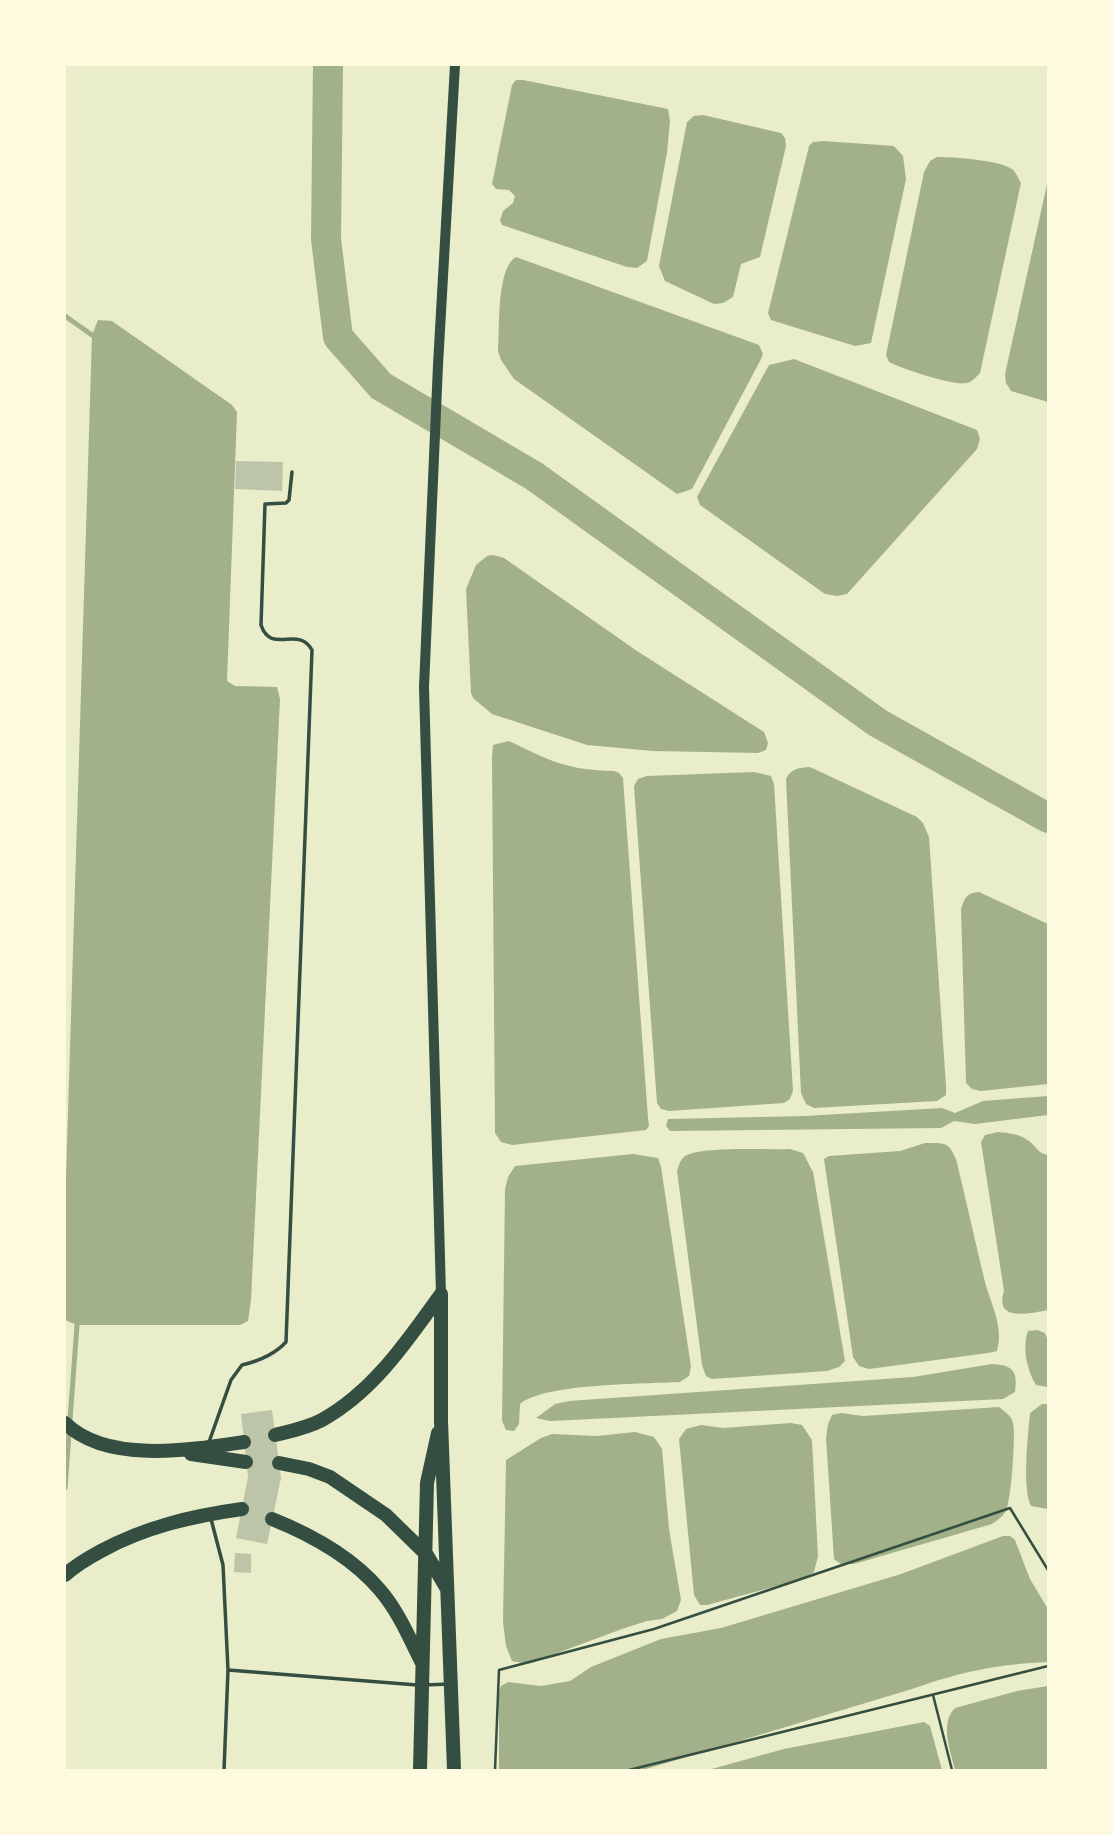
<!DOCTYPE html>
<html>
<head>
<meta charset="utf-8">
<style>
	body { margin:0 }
	#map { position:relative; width:1113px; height:1835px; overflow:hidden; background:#e9edc9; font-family:"Work Sans",sans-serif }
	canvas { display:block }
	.frame { position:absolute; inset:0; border:66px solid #fefae0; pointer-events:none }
</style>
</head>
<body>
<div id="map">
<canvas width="1113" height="1835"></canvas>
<div class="frame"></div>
</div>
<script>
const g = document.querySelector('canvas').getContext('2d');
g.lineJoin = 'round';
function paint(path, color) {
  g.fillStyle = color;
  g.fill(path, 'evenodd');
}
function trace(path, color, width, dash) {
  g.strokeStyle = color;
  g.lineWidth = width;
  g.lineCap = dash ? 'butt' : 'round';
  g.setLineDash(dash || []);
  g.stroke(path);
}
const water = new Path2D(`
	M516,80H523L668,109L670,121L667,153L647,261L637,268L627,267L502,225L500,220L503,211L513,203L515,196L509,190L496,189L492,184L512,85Z
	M703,115L781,133L785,138L786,146L760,257L741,264L733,297L723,303L714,304L665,281L659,266L687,122L694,116Z
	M824,141L894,146L903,156L906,179L871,343L855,346L771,320L768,313L809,146L813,142Z
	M937,157C955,157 998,160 1012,169C1016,172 1018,178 1021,183L980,373C976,377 973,381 967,383C954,386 902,369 889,362L886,355L924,172L930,161Z
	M1048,180V402L1011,391L1006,383L1005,374Z
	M516,257L759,345L763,354L760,361L692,489L677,494L514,379L501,360L498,351C500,329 496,269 516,257Z
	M98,320L112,321L232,405L237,412L227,681L235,686L277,687L280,699L251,1300L248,1321L240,1325H77L65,1320V1210L92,335Z
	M794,359L977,430L980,439L977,449L847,594L837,596L825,594L700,505L697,497L769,365Z
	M493,555L504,558L637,651L764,732L768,743L766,750L758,753L653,751L587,745L492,714L473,698L471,693L466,589L476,565L487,556Z
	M509,741C550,761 567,770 614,771L619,773L623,778L648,1118L649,1126L646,1130L512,1145L501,1142L495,1133L492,758L493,745Z
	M810,767L917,817L923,823L929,837L946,1086V1095L937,1101L814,1108L806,1104L801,1093L786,779C791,768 799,768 810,767Z
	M754,772L771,776L774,784L793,1091L790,1099L784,1103L669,1111L661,1109L657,1103L634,786L638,779L647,776Z
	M979,892L1048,924V1084L981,1091L972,1089L966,1083L961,909C965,898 966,893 979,892Z
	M1048,1096V1115L975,1124L954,1121L941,1128L670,1131L666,1126L668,1119L805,1116L942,1108L955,1113L983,1101Z
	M998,1132C1009,1133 1020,1134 1029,1141C1037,1147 1037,1153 1048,1155V1310C1031,1313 994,1323 1004,1291L981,1142L985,1135Z
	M925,1143C944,1143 948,1141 956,1159C966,1200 975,1241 985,1282C991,1304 1004,1327 997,1351L988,1353L869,1369L859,1366L853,1357L824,1159L829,1156L900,1151Z
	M790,1149L803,1153L813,1172L845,1361L839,1367L827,1371L712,1379L706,1376L702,1365L677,1171C679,1165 680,1160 685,1156C702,1146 768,1150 790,1149Z
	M633,1154L658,1158L661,1167L691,1367L689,1376L680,1382C645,1384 545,1383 520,1404L519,1424L514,1431L506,1430L502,1421L505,1189L508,1177L515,1166Z
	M1037,1330L1045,1333L1048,1341L1047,1387L1036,1385C1027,1370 1022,1348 1028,1331Z
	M992,1364C1013,1365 1018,1371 1015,1392L1003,1399L550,1421L536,1418L555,1404L569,1401L913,1377Z
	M1042,1404H1048V1509L1031,1506C1022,1489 1028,1433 1030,1413Z
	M999,1407C1005,1412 1011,1415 1013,1423C1016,1435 1011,1497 1007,1508C1004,1516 999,1519 992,1524L854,1564H841L834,1559L826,1438L828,1424L832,1415L841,1413L863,1416Z
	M791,1423L802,1425L812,1440L818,1556L814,1572L806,1578L707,1605H700L694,1595L679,1439L686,1429L701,1425L723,1428Z
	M635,1432L654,1437L662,1449L669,1529L681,1600L677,1611L662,1619L647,1621L622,1629L528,1664L512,1661L506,1646L503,1622L506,1460L541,1438L552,1434L597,1436Z
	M1003,1536H1010L1015,1540L1030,1579L1048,1609V1662C998,1664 960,1672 912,1689L643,1770H499V1692L501,1686L508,1682L541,1686L570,1681L591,1667L661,1639L721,1628L901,1574Z
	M1048,1686V1770H955C951,1752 939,1723 955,1708L1017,1691Z
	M924,1722L930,1726L942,1770H708L784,1749Z`);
const stream = new Path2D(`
	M65,316L92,335
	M65,1488L77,1325`);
const river = new Path2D(`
	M328,65L326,239L338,337L381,386L534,476L878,723L1048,818`);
const building = new Path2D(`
	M236,461L283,462L282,491L235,489Z
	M272,1410L281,1478L267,1544L236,1538L248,1477L241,1414Z
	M235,1553L251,1554V1573L234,1572Z`);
const path = new Path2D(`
	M933,1695L952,1770
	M495,1770L499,1670L654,1629L1010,1508L1048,1570
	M629,1770L1048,1666`);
const service = new Path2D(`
	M209,1442L231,1380L242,1365C259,1361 274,1355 286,1342L312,650C298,625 271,655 261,625L265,504L286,503L289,500L292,472
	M211,1519L223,1565L228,1670L224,1770
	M228,1670L417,1685
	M425,1685L449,1684`);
const secondary = new Path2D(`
	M441,1294L424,687L438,365L455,65`);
const motorway = new Path2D(`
	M441,1294V1421L454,1770
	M65,1423C107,1464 191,1450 244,1442
	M275,1435C291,1431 307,1428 322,1420C374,1391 407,1341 441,1294
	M191,1454L246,1462
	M279,1463L309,1469L330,1477L386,1515L427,1555L447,1589
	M272,1519C312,1535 352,1557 380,1590C398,1611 409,1637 421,1661
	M65,1575C76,1565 88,1558 101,1551C145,1527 192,1516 242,1509
	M420,1770L427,1483L438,1433`);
paint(water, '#a3b18a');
trace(stream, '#a3b18a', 5);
trace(river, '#a3b18a', 30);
paint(building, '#bcc5a7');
trace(path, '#344e41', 2.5);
trace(service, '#344e41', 3.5);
trace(secondary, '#344e41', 10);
trace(motorway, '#344e41', 14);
</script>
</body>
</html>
